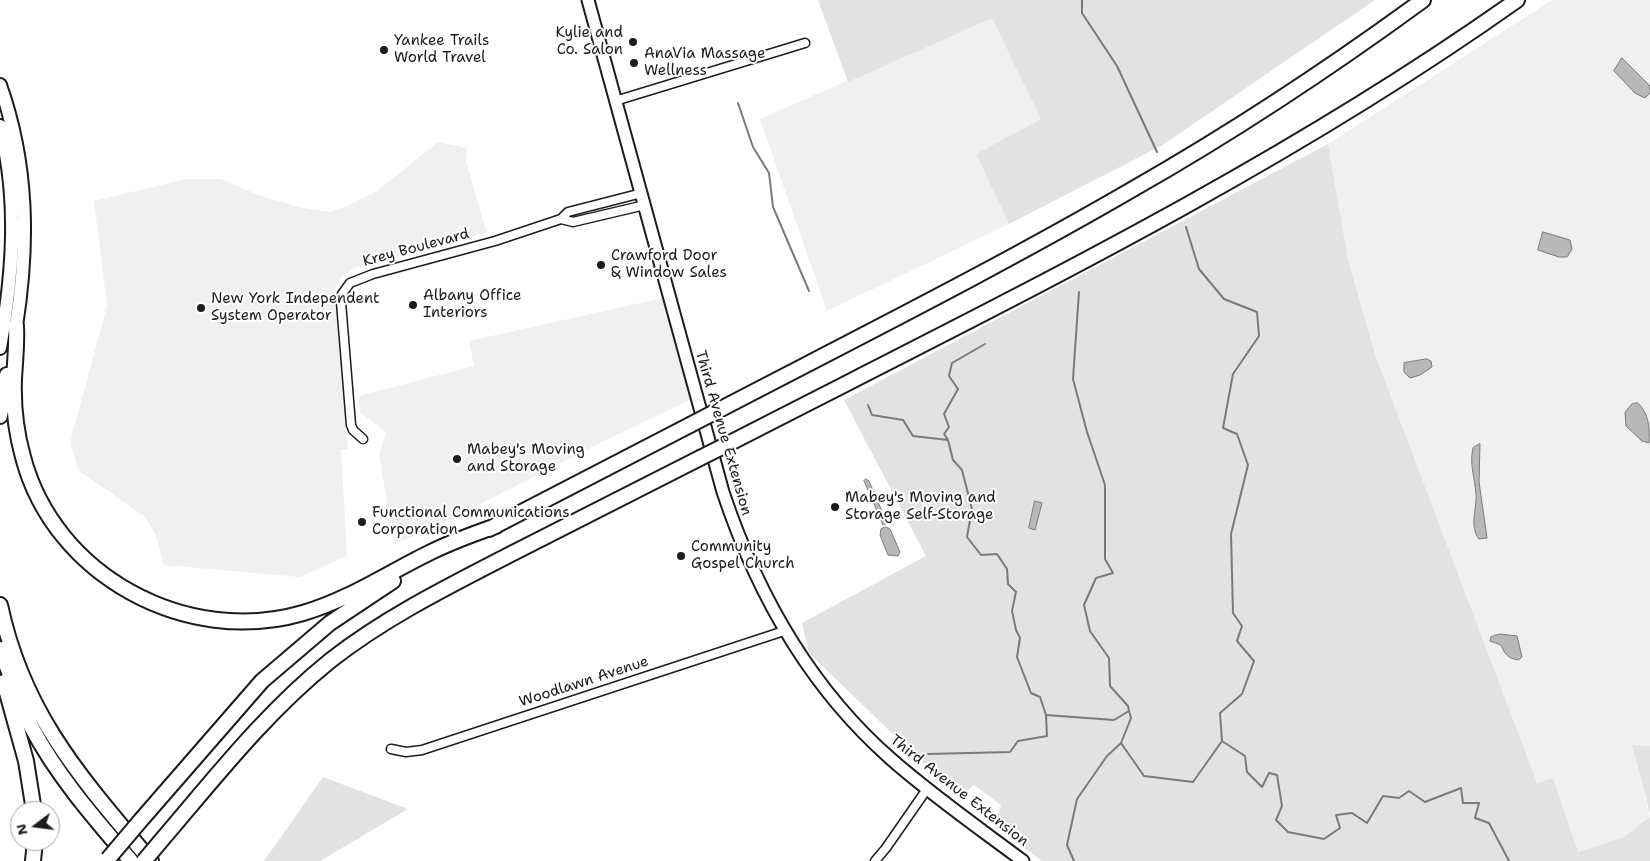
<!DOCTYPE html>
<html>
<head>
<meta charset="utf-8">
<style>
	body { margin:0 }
	#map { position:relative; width:1650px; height:861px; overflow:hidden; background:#fff; font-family:"Shantell Sans",sans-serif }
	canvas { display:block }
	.north { position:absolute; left:10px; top:801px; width:50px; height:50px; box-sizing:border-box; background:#fff; border:1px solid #a4a4a4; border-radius:50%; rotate:255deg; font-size:14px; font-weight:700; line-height:20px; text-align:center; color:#1c1c1c }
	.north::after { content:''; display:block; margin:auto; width:18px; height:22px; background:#1c1c1c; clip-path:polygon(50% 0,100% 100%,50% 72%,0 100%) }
</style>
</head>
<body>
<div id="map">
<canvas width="1650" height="861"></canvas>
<div class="north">N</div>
</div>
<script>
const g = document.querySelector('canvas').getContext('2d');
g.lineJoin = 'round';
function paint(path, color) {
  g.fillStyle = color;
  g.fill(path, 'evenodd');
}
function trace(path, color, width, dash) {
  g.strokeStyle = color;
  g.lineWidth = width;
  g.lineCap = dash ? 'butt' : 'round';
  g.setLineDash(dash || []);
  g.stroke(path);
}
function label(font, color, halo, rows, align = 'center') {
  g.font = font + ' "Shantell Sans",sans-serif';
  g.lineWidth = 4;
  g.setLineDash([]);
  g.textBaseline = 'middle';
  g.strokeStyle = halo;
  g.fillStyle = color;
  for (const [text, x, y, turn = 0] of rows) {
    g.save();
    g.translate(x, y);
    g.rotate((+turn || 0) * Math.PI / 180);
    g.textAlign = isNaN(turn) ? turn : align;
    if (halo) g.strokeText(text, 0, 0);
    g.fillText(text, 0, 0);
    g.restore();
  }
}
const built = new Path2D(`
	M1552,0H1650V746L1632,745L1650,817L1623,837L1577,852L1553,779L1537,784L1376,357L1348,259L1328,144Z
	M992,17L1041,119L976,154L1009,224L827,311L760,119Z
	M438,142L467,148L466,161L487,233L356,267L342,276L335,288L348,449H341L347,556L300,577L164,565L155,533L144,516L79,471L70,443L107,306L94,201L187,179H221L261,196L303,208L330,212L347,206L377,191Z
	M663,298L690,400L608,439L435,527L394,544L379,455L386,432L360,412L359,396L474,366L469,341Z`);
const green = new Path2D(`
	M818,0H1375L1161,146L1009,224L976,154L1041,119L992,18L848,82Z
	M1328,144L1348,259L1376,357L1537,783L1553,778L1578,852L1623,837L1650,817V861H1042L994,826L1001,805L974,785L959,798L809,653L802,623L926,556L844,400Z
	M1632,745L1650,746V814Z
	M323,777L408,809L320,861H264Z`);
const water = new Path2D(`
	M1622,58L1650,86V93L1645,98L1635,93L1614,71Z
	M1543,232L1570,240L1572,249L1567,257H1559L1538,250Z
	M1427,359L1431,361L1432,367L1420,375L1410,378L1404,372V363Z
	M1638,403C1649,414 1650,428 1649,443L1642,441L1626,426L1625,412L1632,404Z
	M1480,444L1479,482L1487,538L1479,539C1469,526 1477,509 1476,494C1475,478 1469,464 1473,448Z
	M866,479L869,481L887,523L883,525L864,481Z
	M1035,501L1042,503L1035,530L1029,528Z
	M886,527L890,529L900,552L898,556L888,555L880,535L881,529Z
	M1500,634L1517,636L1522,657L1518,660C1507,658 1505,654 1501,645L1490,641L1491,637Z`);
const stream = new Path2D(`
	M1082,0V13L1117,66L1157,152
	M738,103L753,147L769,173L773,207L809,291
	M1186,227L1199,269L1224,299L1257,312L1259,336L1233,374L1223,428L1237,434L1248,465L1231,534L1233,613L1242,626L1237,641L1254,661L1242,694L1220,713L1222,741
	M1079,292L1073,379L1087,432L1105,485V559L1113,573L1096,578L1084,605L1090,631L1109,658L1110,686L1128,706L1129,711
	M868,405L872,415L903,420L913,436L948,440L953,460L962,470L972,509L967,537L981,555L997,554L1007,569L1008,584L1016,592L1012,611L1016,630L1020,638L1017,657L1031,693L1040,697L1046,715L1114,720L1129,711L1131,718L1121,743L1144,776L1193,782L1222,741L1245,756L1247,772L1262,787L1269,773L1277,775L1282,806L1276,820L1288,832L1324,839L1340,828L1336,815L1352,813L1367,823L1383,796L1399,798L1409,791L1425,802L1461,788L1463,803H1479L1475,818L1489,823L1509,861
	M948,440L944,434L949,427L944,414L958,389L949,376L952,363L985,344
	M928,754L1010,752L1018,741L1047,736L1046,715
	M1074,861L1067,845L1077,799L1107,756L1120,744`);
const street = new Path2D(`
	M615,101L805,43
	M561,219L573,222L645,205
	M363,439L353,430L351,425L341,302L342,294L350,283L373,274L495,241L561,219L568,212L642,193
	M391,749L406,752L422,750L784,631
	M875,861L886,848L927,789`);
const secondary = new Path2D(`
	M588,0L723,492C757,594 809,687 891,759C933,796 979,828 1023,861`);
const primary = new Path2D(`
	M0,85C28,164 29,244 16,326
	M0,126C19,200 13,274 0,348`);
const highway = new Path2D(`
	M16,326C17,344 15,360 14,379C13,405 16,432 23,457C54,576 187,647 303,613C348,600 388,573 429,553C451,542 473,534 496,526
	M715,412C855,339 997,268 1133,189C1233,132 1330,68 1423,0
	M0,416L7,375
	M724,446C994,307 1269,176 1517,0
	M489,529L690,425
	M0,605C23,714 81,778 151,861
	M0,649C11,675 19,702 32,728C58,777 95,819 131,861
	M4,682L26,761L34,811
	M141,820L262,681L330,623L393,581
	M160,842C214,779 266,712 331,660C386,617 449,586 511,554C574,522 637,490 700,458
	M33,861L35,841`);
const highwayBridge = new Path2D(`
	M690,425L715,412
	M700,458L724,446
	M108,859L141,820
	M144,861L160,842`);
const markers = [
	[633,42,5,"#1c1c1c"],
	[384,50,5,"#1c1c1c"],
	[634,63,5,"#1c1c1c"],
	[601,265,5,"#1c1c1c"],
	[413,305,5,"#1c1c1c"],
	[201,308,5,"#1c1c1c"],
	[457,459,5,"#1c1c1c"],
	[835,507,5,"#1c1c1c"],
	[362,522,5,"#1c1c1c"],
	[681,556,5,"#1c1c1c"]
];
const poiNames = [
	["Kylie and",623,33,"right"],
	["Co. Salon",623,50,"right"],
	["Yankee Trails",394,41],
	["World Travel",394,58],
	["AnaVia Massage",644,54],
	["Wellness",644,71],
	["Crawford Door",611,256],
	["& Window Sales",611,273],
	["Albany Office",423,296],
	["Interiors",423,313],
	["New York Independent",211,299],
	["System Operator",211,316],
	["Mabey's Moving",467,450],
	["and Storage",467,467],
	["Mabey's Moving and",845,498],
	["Storage Self-Storage",845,515],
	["Functional Communications",372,513],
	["Corporation",372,530],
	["Community",691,547],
	["Gospel Church",691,564]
];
const streetNames = [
	["Krey Boulevard",416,248,-15],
	["Third Avenue Extension",723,433,74],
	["Woodlawn Avenue",584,682,-18],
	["Third Avenue Extension",959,791,38]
];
paint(built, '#f0f0f0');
paint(green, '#e2e2e2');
paint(water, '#b8b8b8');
trace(water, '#7a7a7a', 1);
trace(stream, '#7a7a7a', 2);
trace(street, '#1c1c1c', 11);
trace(secondary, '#1c1c1c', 15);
trace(primary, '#1c1c1c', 16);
trace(highway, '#1c1c1c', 18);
trace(street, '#fff', 8);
trace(secondary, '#fff', 11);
trace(primary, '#fff', 12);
trace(highway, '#fff', 14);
trace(highwayBridge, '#1c1c1c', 18, []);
trace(highwayBridge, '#fff', 14);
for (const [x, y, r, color] of markers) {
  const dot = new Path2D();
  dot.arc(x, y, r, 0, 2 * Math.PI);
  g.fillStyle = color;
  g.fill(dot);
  trace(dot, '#fff', 2);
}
label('15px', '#1c1c1c', '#fff', poiNames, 'left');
label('15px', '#1c1c1c', '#fff', streetNames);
</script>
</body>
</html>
